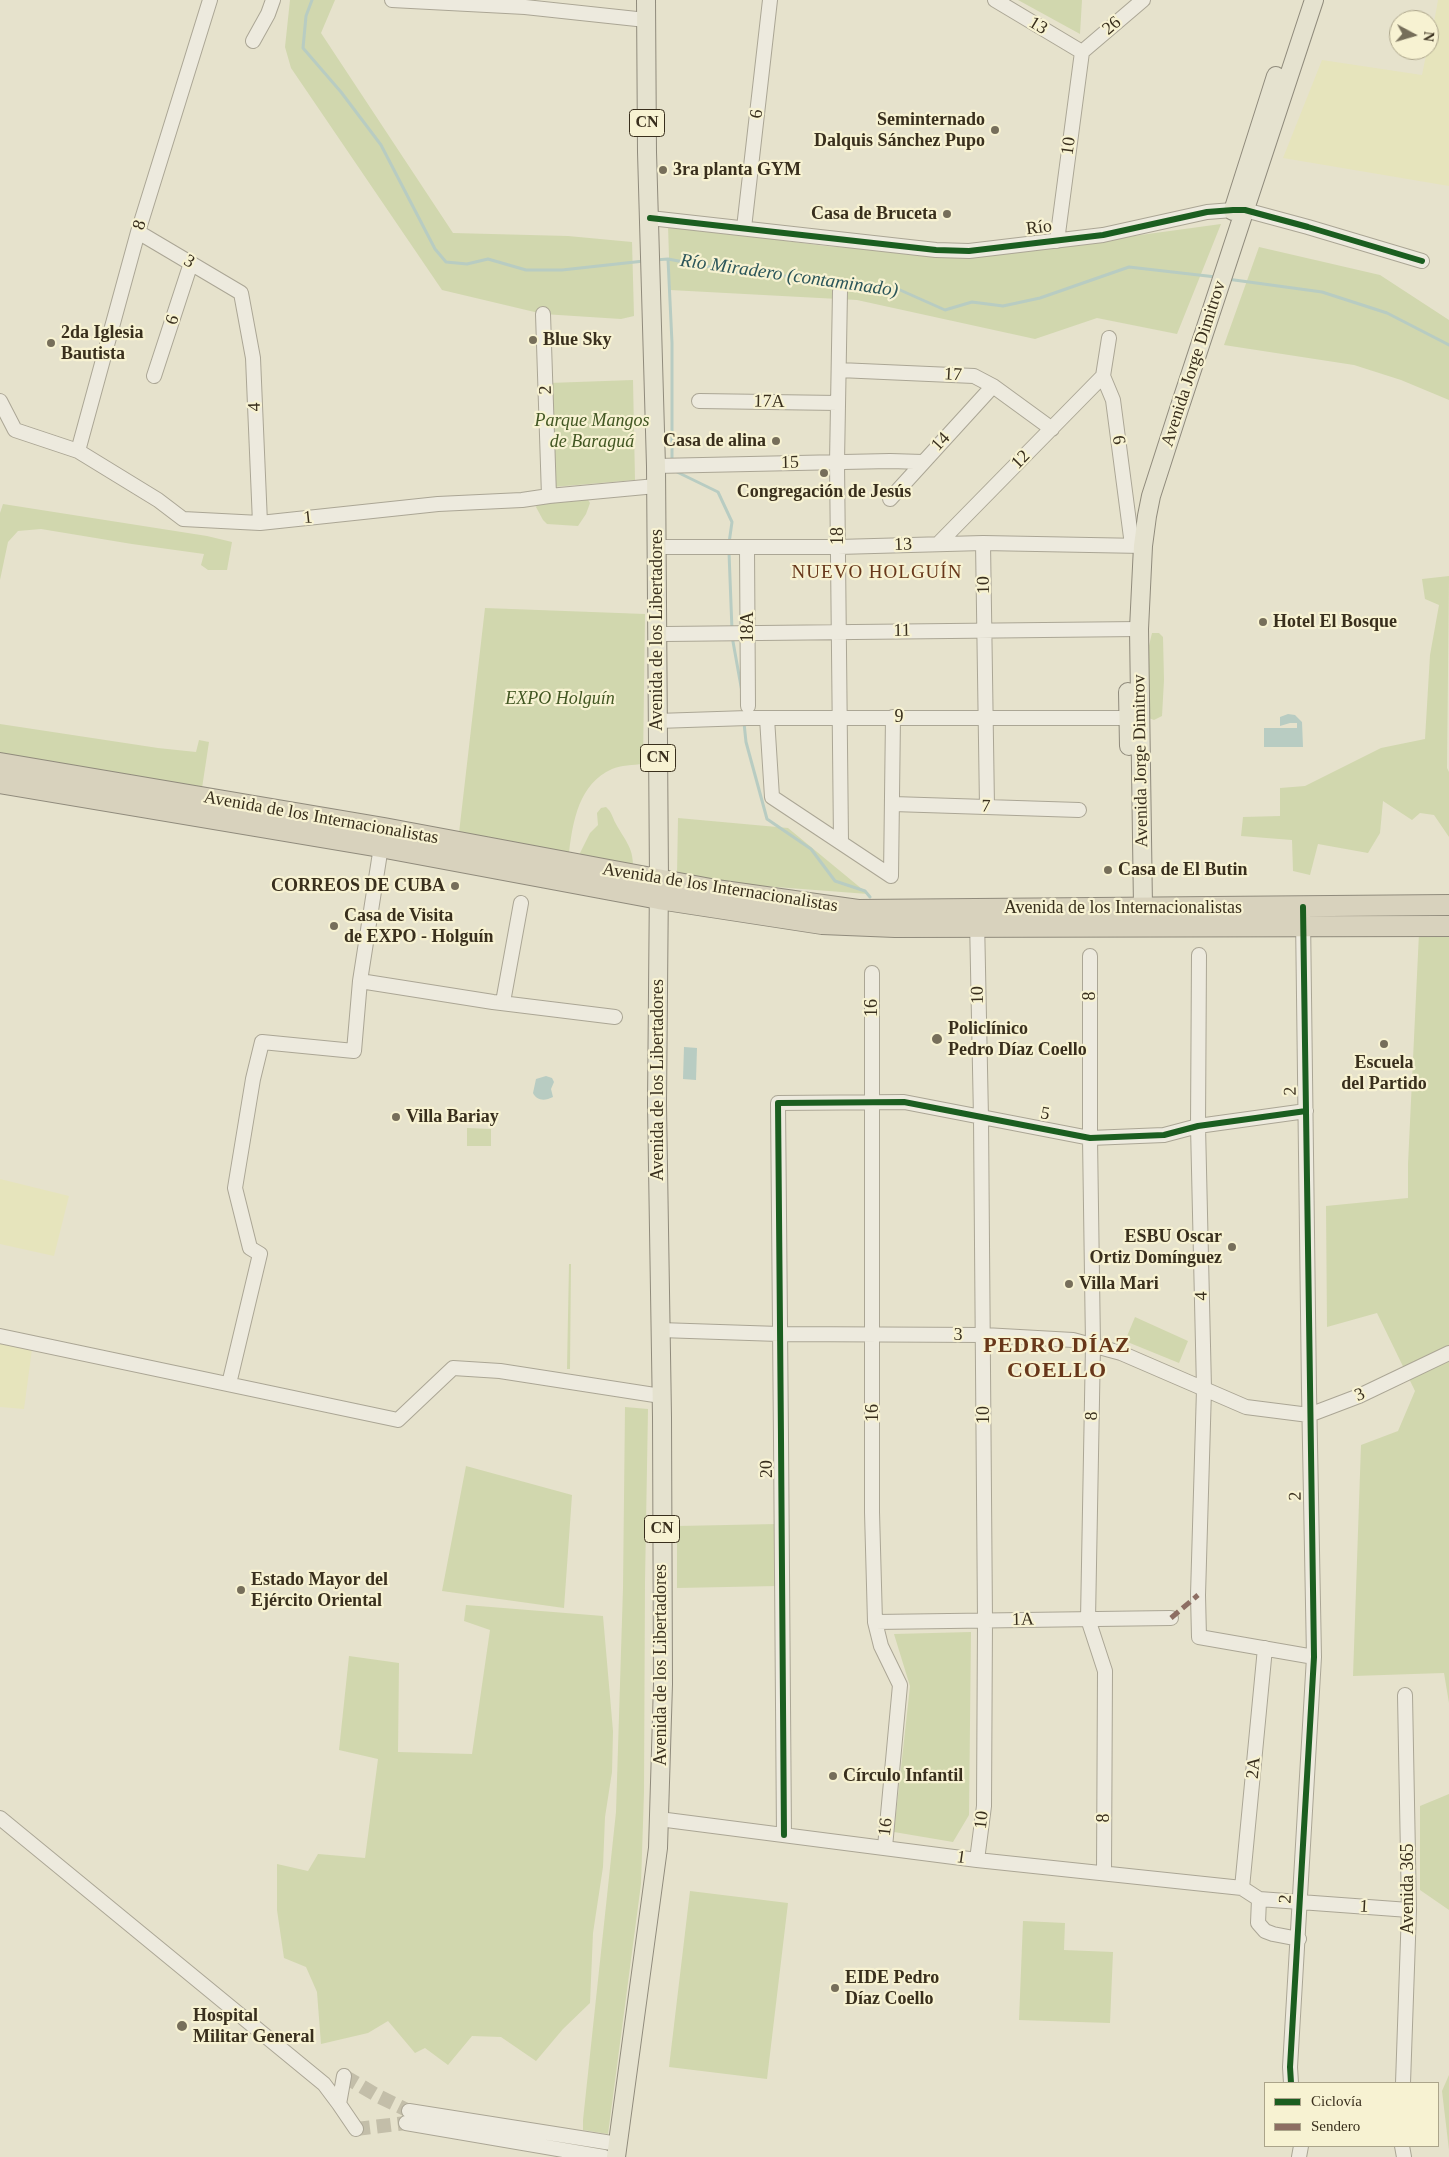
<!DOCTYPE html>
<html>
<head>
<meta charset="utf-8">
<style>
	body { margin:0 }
	#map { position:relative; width:1449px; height:2157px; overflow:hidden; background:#e6e2cc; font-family:"Times New Roman",serif }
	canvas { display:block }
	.legend { position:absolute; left:1264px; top:2082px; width:175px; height:65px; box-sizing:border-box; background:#f7f2d2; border:1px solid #aba48a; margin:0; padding:6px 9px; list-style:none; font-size:15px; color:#392f1d }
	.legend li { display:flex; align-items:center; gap:10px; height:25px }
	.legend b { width:25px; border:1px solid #aba48a }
	.north { position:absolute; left:1389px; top:10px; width:50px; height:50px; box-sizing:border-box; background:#f7f2d2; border:1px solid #aba48a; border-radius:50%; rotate:96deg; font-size:14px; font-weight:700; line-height:20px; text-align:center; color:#392f1d }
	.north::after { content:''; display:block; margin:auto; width:18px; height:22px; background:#766e5a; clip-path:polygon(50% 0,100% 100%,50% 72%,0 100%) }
</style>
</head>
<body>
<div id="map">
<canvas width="1449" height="2157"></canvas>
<ul class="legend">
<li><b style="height:6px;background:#1b5e20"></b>Ciclovía</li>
<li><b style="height:6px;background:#8d6e63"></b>Sendero</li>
</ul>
<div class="north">N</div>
</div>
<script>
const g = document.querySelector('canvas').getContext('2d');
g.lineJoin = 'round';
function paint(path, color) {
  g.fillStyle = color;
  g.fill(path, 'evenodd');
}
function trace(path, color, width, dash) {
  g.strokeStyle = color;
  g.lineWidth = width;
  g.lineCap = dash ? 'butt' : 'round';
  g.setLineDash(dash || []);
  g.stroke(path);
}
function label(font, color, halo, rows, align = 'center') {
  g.font = font + ' "Times New Roman",serif';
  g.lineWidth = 4.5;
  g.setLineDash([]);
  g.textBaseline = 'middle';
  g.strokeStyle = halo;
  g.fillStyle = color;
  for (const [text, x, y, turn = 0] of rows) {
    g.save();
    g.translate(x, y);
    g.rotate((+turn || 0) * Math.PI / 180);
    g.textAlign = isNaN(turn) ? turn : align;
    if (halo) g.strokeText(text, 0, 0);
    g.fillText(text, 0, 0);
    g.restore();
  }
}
const farmland = new Path2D(`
	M1438,0H1449V186L1283,158L1322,60L1422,75L1427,50H1429Z
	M0,1179L69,1196L54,1256L0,1244Z
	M0,1342L32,1349L24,1409L0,1407Z`);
const green = new Path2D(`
	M290,0H335L321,33L453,233L568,236L632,242L634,316L621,319L543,314L442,290L291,68L285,47Z
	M1018,0H1082L1080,34Z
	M1221,224L1177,334L1097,318L1035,339L857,300L670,290L668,225L825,246L979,257Z
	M1259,247L1380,275L1449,320V400L1401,380L1354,365L1224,345Z
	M633,380L635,480L553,487L549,383Z
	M587,498L590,503L586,514L578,526L547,524L543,520L536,507L538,503Z
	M3,504L207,536L232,542L227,570H208L201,565L204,554L132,544L41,529L18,531L8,542L0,580V513Z
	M1449,576L1447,768L1449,772V837L1434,815L1420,813L1412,820L1383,801L1380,833L1368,853L1318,844L1310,875L1293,871L1292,840L1241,836L1243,817L1280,816V788L1305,786L1381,748L1425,739L1430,655L1439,605L1425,599L1422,579Z
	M485,608L645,614L643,764C633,765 621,765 612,769C579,784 573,820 569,853L459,833Z
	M1152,633H1159L1163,637L1164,680L1162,716L1154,720L1146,717L1147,654Z
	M0,724L158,748L196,752L199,740L209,742L202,788L0,756Z
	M606,807C612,812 612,817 616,824C624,839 633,847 633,865L579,855L590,833L598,825L597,813L601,808Z
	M678,818L788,828L868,894L749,885L677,875Z
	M1419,933L1449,935V1703L1444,1673L1353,1676L1361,1445L1398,1431L1415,1391L1377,1313L1327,1327L1326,1206L1408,1198V1164Z
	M467,1128L491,1129V1146H467Z
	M569,1264H571L570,1369H567Z
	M1135,1317L1188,1341L1179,1363L1125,1341Z
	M625,1407L648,1409L645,1582L644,1792L641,1884L608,2134L583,2130V2120L616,1812L623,1588Z
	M466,1466L572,1495L564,1608L442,1591Z
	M777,1524V1586L677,1588V1526Z
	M466,1605L603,1616L613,1731L612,1772L605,1817L603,1867L593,1933L590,2003L563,2029L536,2061L501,2037L472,2036L448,2065L425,2048L415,2053L388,2021L368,2033L321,2044L317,1992L306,1967L284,1958L277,1910V1864L308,1871L318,1854L365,1858L378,1759L339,1750L349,1656L399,1663L398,1752L472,1754L490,1630L464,1621Z
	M971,1632L969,1815L953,1842L894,1832L910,1686L894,1634Z
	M1449,1794V1910L1420,1890V1806Z
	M690,1891L788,1903L767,2079L669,2067Z
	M1023,1921L1065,1923L1064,1950L1113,1952L1110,2023L1019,2020Z
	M1449,2075V2150L1442,2091Z`);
const water = new Path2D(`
	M1288,714L1295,715L1302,722L1303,747H1264V728H1297V723H1290L1280,726V717Z
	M684,1047L697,1048L696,1080L683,1079Z
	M546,1076L552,1078L554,1082L551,1089L553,1097C545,1101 537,1101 533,1093L536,1079Z`);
const stream = new Path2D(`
	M312,0L306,16L303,48L341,92L381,145L435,249L446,262L467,264L488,259L526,270H562L644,261
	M668,259L672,343V458
	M655,260L668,259L757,276H802L846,286L900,290L945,310L972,302L1003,306L1040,298L1129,267L1216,277
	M1227,279L1322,292L1387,313L1449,345
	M677,472L718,492L732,522L729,543
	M729,552L732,630
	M732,636L742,692
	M744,723L746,742L767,819L811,849L835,881L865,891L870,897`);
const minorTunnel = new Path2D(`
	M344,2076L378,2096L409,2111
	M356,2129L406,2123`);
const minor = new Path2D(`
	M392,0L525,7L646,20
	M995,0L1082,52
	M253,41L268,14L273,0
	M1082,52L1143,0
	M650,218L936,250L969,251L1103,235L1207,212L1233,210H1245L1308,227L1422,261
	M744,228L770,0
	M138,232L241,293L253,358L260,523
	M1057,241L1082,52
	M840,291L837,462L841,841
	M543,314L549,496
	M1109,338L1103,376L1113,400L1132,545
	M839,370L974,376L993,386L1052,429
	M154,376L191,263
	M0,401L15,430L78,451L158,500L183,519L260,523L438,504L522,500L549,496L656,486
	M699,401L838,403
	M78,451L138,232L210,0
	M656,466L890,461L923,462
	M890,499L993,386
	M983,543L987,807
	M938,544L1103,376
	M662,547H838L983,543L1143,546
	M747,548L748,706
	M665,634L1139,629
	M767,718L772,797L891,876
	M657,721L748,718H1139
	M893,804L1079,810
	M891,876L893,717
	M977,919L981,1118L985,1620L984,1806L977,1860
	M1199,955L1198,1126L1204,1389L1198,1595L1199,1637L1314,1657
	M1090,956V1138L1093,1345L1088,1619L1105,1671L1104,1873
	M872,973V1512L875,1622L881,1646L900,1685L885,1847
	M360,981L493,1002L615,1017
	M503,1002L521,903
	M660,1330L779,1334L984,1335L1073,1340L1121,1353L1246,1407L1309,1415L1359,1396L1449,1353
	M0,1336L398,1420L453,1368L500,1371L661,1396
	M229,1384L260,1254L250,1248L235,1188L253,1079L262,1042L354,1051L360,981L382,840
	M875,1622L1171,1618
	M0,1818L324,2084L339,2104
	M659,1819L977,1860L1242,1888L1259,1899L1409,1910
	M784,1835C784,1591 779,1347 778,1103L904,1102L1090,1138L1164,1135L1198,1126L1306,1111
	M1242,1888L1265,1648
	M1259,1899L1258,1923L1265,1931L1273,1934L1299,1939
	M344,2076L339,2104L356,2129
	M1291,2083L1290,2067L1314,1657L1309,1391L1303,917
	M1403,2083L1409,1910L1405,1695
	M409,2111L618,2144
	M406,2123L604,2157
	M1402,2146L1404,2157
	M1299,2157L1301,2146`);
const major = new Path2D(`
	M1233,211L1276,76
	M1128,692L1129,746
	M1139,919L1143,907L1139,629L1143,546L1147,516L1151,496L1179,409L1314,0
	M616,2157L658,1848L663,1684L662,1417L657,1104L659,880L656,466L647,152L646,0`);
const highway = new Path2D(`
	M0,763L384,828L716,890L858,910L1449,905
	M0,783L380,847L659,899L822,924L895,927L1449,926`);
const quiet = new Path2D(`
	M1171,1618L1198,1595`);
const cycleway = new Path2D(`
	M650,218L936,250L969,251L1103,235L1207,212L1233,210H1245L1308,227L1422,261
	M784,1835C784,1591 779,1347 778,1103L904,1102L1090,1138L1164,1135L1198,1126L1306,1111
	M1291,2083L1290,2067L1314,1657L1303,907`);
const markers = [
	[995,130,5,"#766e5a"],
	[663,170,5,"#766e5a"],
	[947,214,5,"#766e5a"],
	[533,340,5,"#766e5a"],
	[51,343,5,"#766e5a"],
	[776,441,5,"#766e5a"],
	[824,473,5,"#766e5a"],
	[1263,622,5,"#766e5a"],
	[1108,870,5,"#766e5a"],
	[455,886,5,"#766e5a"],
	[334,926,5,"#766e5a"],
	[937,1039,6,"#766e5a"],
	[1384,1044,5,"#766e5a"],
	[396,1117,5,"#766e5a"],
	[1232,1247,5,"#766e5a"],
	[1069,1284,5,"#766e5a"],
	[241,1590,5,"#766e5a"],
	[833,1776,5,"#766e5a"],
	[835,1988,5,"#766e5a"],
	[182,2026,6,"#766e5a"]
];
const shields = [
	[647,123,35],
	[658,758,35],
	[662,1529,35]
];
const shieldNames = [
	["CN",647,123],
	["CN",658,758],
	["CN",662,1529]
];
const streetNames = [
	["13",1038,26,31],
	["26",1112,26,-40],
	["6",757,114,-83],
	["10",1069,146,-83],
	["8",140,225,-73],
	["Río",1039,228,-7],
	["3",189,262,30],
	["6",173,320,-72],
	["Avenida Jorge Dimitrov",1194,364,-72],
	["17",953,375,3],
	["2",546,390,-92],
	["17A",769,402,1],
	["4",255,407,-92],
	["6",1118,440,82],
	["14",941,442,-47],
	["12",1021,460,-45],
	["15",790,463,-1],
	["1",308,518,-6],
	["18",838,536,-90],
	["13",903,545,-2],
	["10",984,585,-91],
	["18A",748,627,-90],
	["Avenida de los Libertadores",657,630,-90],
	["11",902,631,-1],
	["9",899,717],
	["Avenida Jorge Dimitrov",1141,761,-91],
	["7",986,807,2],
	["Avenida de los Internacionalistas",321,818,10],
	["Avenida de los Internacionalistas",720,888,9],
	["Avenida de los Internacionalistas",1123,908],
	["10",978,995,-91],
	["8",1090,996,-90],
	["16",872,1008,-90],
	["Avenida de los Libertadores",658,1080,-90],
	["2",1291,1091,-91],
	["5",1045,1114,10],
	["4",1202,1296,-91],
	["3",958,1335,1],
	["3",1360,1395,-24],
	["16",873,1413,-90],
	["10",984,1415,-90],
	["8",1092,1416,-89],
	["20",767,1469,-91],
	["2",1296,1496,-91],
	["1A",1023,1620,-1],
	["Avenida de los Libertadores",661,1665,-90],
	["2A",1254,1768,-85],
	["8",1104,1818,-90],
	["10",982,1820,-84],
	["16",886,1827,-84],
	["1",961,1858,8],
	["Avenida 365",1408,1889,-90],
	["2",1286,1899,-87],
	["1",1364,1907,3]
];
const poiNames = [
	["Seminternado",985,120,"right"],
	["Dalquis Sánchez Pupo",985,141,"right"],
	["3ra planta GYM",673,170],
	["Casa de Bruceta",937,214,"right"],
	["2da Iglesia",61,333],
	["Bautista",61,354],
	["Blue Sky",543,340],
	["Casa de alina",766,441,"right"],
	["Congregación de Jesús",824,492,"center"],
	["Hotel El Bosque",1273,622],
	["Casa de El Butin",1118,870],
	["CORREOS DE CUBA",445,886,"right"],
	["Casa de Visita",344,916],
	["de EXPO - Holguín",344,937],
	["Policlínico",948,1029],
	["Pedro Díaz Coello",948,1050],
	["Escuela",1384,1063,"center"],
	["del Partido",1384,1084,"center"],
	["Villa Bariay",406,1117],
	["ESBU Oscar",1222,1237,"right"],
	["Ortiz Domínguez",1222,1258,"right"],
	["Villa Mari",1079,1284],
	["Estado Mayor del",251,1580],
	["Ejército Oriental",251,1601],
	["Círculo Infantil",843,1776],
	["EIDE Pedro",845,1978],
	["Díaz Coello",845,1999],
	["Hospital",193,2016],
	["Militar General",193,2037]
];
const parkNames = [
	["Parque Mangos",592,421],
	["de Baraguá",592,442],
	["EXPO Holguín",560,699]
];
const waterNames = [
	["Río Miradero (contaminado)",789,276,8]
];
const neighbourhoodNames = [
	["NUEVO HOLGUÍN",877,573]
];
const districtNames = [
	["PEDRO DÍAZ",1057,1346],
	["COELLO",1057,1371]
];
paint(farmland, '#e6e4bc');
paint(green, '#d1d7ae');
paint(water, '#b8ccc2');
trace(stream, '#b8ccc2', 3);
trace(minorTunnel, '#c3bea9', 14, [14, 7]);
trace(minor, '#aba695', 16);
trace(major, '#908b7c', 20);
trace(highway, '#908b7c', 22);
trace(minor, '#edeade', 14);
trace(major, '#e5e2cf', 18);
trace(highway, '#d8d2bd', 20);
trace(quiet, '#8d6e63', 5, [10, 5]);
trace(cycleway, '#1b5e20', 6);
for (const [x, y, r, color] of markers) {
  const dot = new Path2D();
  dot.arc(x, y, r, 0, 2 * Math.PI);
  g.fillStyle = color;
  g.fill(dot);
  trace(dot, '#f7f2d2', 2);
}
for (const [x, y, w] of shields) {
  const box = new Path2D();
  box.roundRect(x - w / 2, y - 13.5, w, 27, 4);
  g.fillStyle = '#f7f2d2';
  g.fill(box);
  trace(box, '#392f1d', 1);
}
label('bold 16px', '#392f1d', null, shieldNames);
label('18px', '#392f1d', '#f7f2d2', streetNames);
label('bold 18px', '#392f1d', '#f7f2d2', poiNames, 'left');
label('italic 18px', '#425723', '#f7f2d2', parkNames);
label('italic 19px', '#2c565a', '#f7f2d2', waterNames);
g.letterSpacing = '1px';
label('19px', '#68371a', '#f7f2d2', neighbourhoodNames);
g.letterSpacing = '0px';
g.letterSpacing = '1px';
label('bold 22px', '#68371a', '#f7f2d2', districtNames);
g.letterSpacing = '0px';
</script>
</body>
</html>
